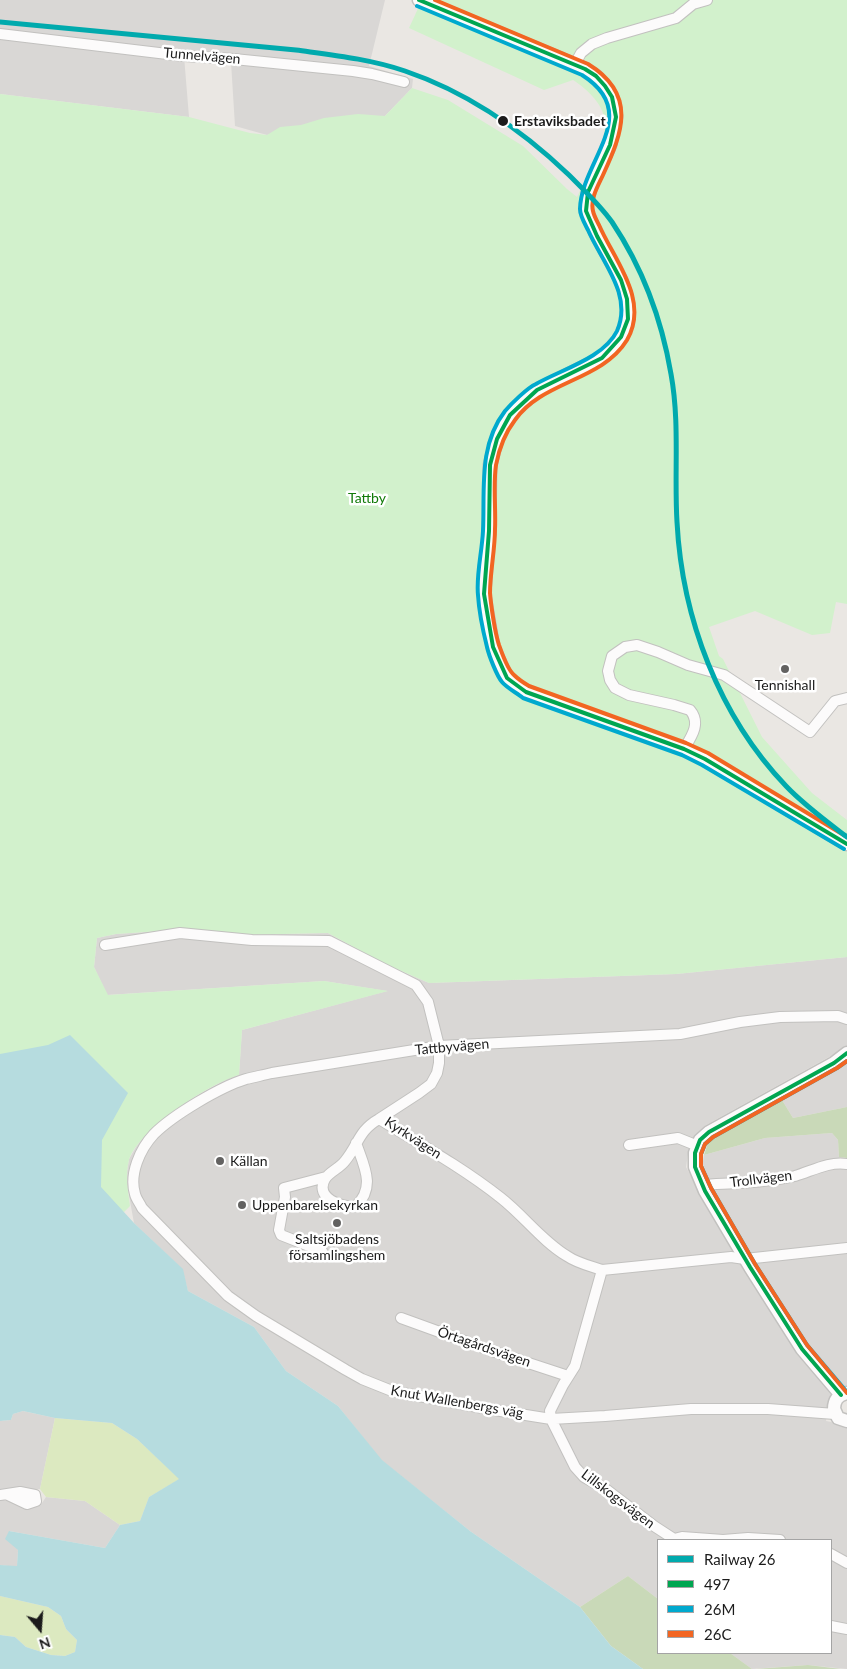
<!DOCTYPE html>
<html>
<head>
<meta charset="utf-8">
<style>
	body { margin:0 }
	#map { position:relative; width:847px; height:1669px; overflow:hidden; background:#eae7e3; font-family:Lato,sans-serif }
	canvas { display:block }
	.legend { position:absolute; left:657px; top:1539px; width:175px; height:115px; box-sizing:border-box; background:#fff; border:1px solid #a4a4a4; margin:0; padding:6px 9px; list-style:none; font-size:15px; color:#1b1b1b }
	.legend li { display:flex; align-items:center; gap:10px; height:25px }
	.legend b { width:25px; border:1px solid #a4a4a4 }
	.north { position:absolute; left:15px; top:1604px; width:50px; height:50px; -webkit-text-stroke:4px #fff; paint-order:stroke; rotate:162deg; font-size:14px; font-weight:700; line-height:20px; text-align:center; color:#1b1b1b }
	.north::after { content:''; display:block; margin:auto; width:18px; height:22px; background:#1b1b1b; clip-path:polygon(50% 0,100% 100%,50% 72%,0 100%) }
</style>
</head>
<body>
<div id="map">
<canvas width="847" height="1669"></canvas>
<ul class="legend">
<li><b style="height:6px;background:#00aaad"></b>Railway 26</li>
<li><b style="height:6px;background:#00a651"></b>497</li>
<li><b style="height:6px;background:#00a9ce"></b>26M</li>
<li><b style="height:6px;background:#f26522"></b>26C</li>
</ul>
<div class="north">N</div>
</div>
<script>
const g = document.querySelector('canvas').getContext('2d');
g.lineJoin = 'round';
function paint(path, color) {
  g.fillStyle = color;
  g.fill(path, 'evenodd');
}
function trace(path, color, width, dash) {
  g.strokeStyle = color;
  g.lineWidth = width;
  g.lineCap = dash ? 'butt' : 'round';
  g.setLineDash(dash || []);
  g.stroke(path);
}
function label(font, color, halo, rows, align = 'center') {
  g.font = font + ' Lato,sans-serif';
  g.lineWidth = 5;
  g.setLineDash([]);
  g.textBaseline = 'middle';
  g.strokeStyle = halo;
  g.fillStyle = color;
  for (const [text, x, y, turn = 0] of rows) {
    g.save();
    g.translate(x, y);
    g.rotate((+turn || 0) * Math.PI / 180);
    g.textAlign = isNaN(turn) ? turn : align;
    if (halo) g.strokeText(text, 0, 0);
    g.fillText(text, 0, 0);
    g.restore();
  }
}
const residential = new Path2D(`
	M0,0H385L369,66L413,79L412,88L385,116L267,135L235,126L231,62L184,56L189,117L0,94Z
	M176,930L237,935L328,933L383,963L429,983L676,974L847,957V1047L706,1125L690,1141L686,1167L701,1194L831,1395L826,1421L847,1425V1669L808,1665L752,1669L730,1653H831V1540H658V1599L628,1576L580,1607L470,1531L381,1460L338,1406L286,1371L254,1327L188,1291L182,1269L134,1223L126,1179L129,1159L136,1147L146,1133L184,1103L230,1077L239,1075L242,1030L387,991L324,981L107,995L94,967L97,938L116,934Z
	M847,1061V1107L793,1118L782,1100L825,1077Z
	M832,1133L838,1140L839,1157L847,1158V1391H841L801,1341L712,1194L702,1167L704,1155L765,1138Z
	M23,1411L55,1418L40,1489L0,1490V1421L11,1420L13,1414Z
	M46,1497L85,1501L120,1525L105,1548L9,1531L18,1550L17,1567L0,1565V1499L29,1507L40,1506Z`);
const grass = new Path2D(`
	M55,1418L112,1423L137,1439L180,1479L149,1497L140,1521L120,1525L85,1501L46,1497L40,1489Z
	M0,1596L48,1607L61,1616L66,1629L77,1640L75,1652L65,1656L51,1655L26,1647L15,1637L0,1635Z`);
const forest = new Path2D(`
	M782,1100L793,1118L847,1107V1158L839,1157L838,1140L832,1133L765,1138L704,1155L708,1143L718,1133Z
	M628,1576L658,1599V1653H730L752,1669H643L611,1646L580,1607Z
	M808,1665L841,1669H756Z`);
const park = new Path2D(`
	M422,0H847V604L836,602L830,633L812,635L755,611L709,627L719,656L723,659L762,737L812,793L847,820V957L676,974L429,983L383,963L328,933L237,935L176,930L116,934L97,938L94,967L108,995L324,981L388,991L242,1030L239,1075C210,1083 138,1130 129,1160C125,1175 128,1190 130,1206L124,1212L0,1162V94L189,117L250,133L267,135L280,127L301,125L324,118L358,114L385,116L412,88L448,100L523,146L567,189L577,197C584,183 590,169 596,155C600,145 605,136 605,125C606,106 587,89 573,80L544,90L409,28Z`);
const parking = new Path2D(`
	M288,1225L339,1242L332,1264L279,1247Z`);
const water = new Path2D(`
	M70,1035L128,1093L102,1140L101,1187L134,1223L183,1269L188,1291L254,1327L286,1371L338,1406L382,1460L470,1531L580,1607L611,1646L643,1669H0V1635L15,1637L26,1647L51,1655L65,1656L75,1652L77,1640L66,1629L61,1616L48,1607L0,1596V1565L17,1566L18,1550L5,1539L9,1531L105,1548L120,1525L140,1521L149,1497L179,1479L137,1439L112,1423L55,1418L23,1411L13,1414L11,1420L0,1421V1054L48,1045Z`);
const minor = new Path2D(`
	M0,34L184,56L234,59L353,71L372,74L404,82
	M575,64L581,53L592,44L607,38L676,18L693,4L707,0
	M684,749C692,736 701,723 690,710L674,705L629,695L615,688L610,680L608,671L612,656L625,647L637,645L658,652L688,665L724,675L810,732L835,701L847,698
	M105,945L180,933L252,940L329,941L416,985L428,1002L439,1046V1063L437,1073L431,1084L419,1093L379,1119C420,1144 463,1168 501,1198C524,1216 542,1241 567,1256C577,1263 590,1266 602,1270L731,1257L745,1259L847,1248
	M356,1143C364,1166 376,1187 356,1206C342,1208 314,1198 325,1179C329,1172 340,1168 345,1161C359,1144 358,1131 379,1119
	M629,1145L678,1138L698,1146
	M702,1185C733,1183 765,1183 795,1176C812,1171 829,1161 847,1164
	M322,1251L281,1235L279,1230L285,1197L284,1188L326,1177
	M602,1270L575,1366L563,1385L550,1411L551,1419L575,1467L584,1477L607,1490L654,1526L674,1539L682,1537L723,1540L748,1538L780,1540
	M401,1318L492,1351L568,1376
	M835,1414L768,1409H691L605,1416L551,1419L488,1409L392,1391L362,1379L346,1370L256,1316L228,1296L142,1208C140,1203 136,1199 135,1194C129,1174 140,1149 154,1134C173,1115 220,1087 246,1079C254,1077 264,1075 272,1073L439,1046L680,1034L740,1022L780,1017L838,1016L847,1019
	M0,1495L20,1492L35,1495L36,1501L27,1504L8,1495
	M831,1554L847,1563
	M831,1626L847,1629`);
const tertiary = new Path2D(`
	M419,0L585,69L596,76L605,86L612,97L616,117L610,145L588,192L586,211L597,236L621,280L627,299L628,319L621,337L602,358L537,390L510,415L497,439L490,465L489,531L484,594L493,647L507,678L526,692L684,749L705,759L847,844
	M847,1393C838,1395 834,1400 834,1409L838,1418L847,1421
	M841,1395L802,1349L750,1267L705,1191L695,1167V1153L700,1140L709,1132L834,1063L847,1053`);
const bus1 = new Path2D(`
	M419,0L585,69L596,76L605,86L612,97L616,117L610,145L588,192L586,211L597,236L621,280L627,299L628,319L621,337L602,358L537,390L510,415L497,439L490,465L489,531L484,594L493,647L507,678L526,692L684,749L705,759L847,844
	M841,1395L802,1349L750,1267L705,1191L695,1167V1153L700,1140L709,1132L834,1063L847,1053`);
const bus2 = new Path2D(`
	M417,6L582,75C644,114 581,161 580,209C580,216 585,224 588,230C602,262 633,295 617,331C604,358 560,370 536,384C527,388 511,404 505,411C478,446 485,490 483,531C482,552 476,575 478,595C479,612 483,631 487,647C489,656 497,676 502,682C507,688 517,693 523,698L682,755L702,765L844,849
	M846,1391L807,1345L755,1264L711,1188L701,1166V1154L705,1144L713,1137L837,1068L847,1061`);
const bus3 = new Path2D(`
	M435,0L588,64C637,94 623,132 603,175C598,186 590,199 593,211C594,216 597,221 599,225C614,260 650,300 627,340C602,381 542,381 515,420C505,433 499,449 496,465C493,485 496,508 495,529C495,550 490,572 490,593C491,606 495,633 499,645C502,653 507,669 514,675C518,679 524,683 529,686L686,743L708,753L847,837
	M847,1061L837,1068L713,1137L705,1144L701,1154V1166L711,1188L755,1264L807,1345L847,1393`);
const rail1 = new Path2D(`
	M0,22L296,50C332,55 370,59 405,71C467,92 522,130 569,175C584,190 600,205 612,222C642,267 662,321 671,374C680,423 674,473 677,522C682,618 719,716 786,786C804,805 826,821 847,837`);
const markers = [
	[503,121,6,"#1b1b1b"],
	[785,669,5,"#636261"],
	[220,1161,5,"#636261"],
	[242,1205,5,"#636261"],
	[337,1223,5,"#636261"]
];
const streetNames = [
	["Tunnelvägen",202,56,5],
	["Tattbyvägen",452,1047,-5],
	["Kyrkvägen",413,1138,33],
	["Trollvägen",761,1179,-7],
	["Örtagårdsvägen",484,1347,19],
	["Knut Wallenbergs väg",457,1402,10],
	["Lillskogsvägen",618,1499,37]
];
const stopNames = [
	["Erstaviksbadet",514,121]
];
const parkNames = [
	["Tattby",367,498]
];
const poiNames = [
	["Tennishall",785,685],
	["Källan",230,1161,"left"],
	["Uppenbarelsekyrkan",252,1205,"left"],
	["Saltsjöbadens",337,1239],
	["församlingshem",337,1255]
];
paint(residential, '#d9d7d5');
paint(grass, '#dce9c0');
paint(forest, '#c9d9b8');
paint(park, '#d2f1cc');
paint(parking, '#d8d7d5');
paint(water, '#b6dcdf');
trace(minor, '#c2c1bf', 12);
trace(tertiary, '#c2c1bf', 15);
trace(minor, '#fcfbfb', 10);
trace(tertiary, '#fcfbfb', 12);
trace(bus1, '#00a651', 4);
trace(bus2, '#00a9ce', 4);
trace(bus3, '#f26522', 4);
trace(rail1, '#00aaad', 5);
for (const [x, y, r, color] of markers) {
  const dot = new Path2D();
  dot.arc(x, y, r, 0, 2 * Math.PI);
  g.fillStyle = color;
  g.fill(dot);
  trace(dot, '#fff', 2);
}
label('14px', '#1b1b1b', '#fff', streetNames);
label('bold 14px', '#1b1b1b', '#fff', stopNames, 'left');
label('14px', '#117a08', '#fff', parkNames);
label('14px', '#1b1b1b', '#fff', poiNames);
</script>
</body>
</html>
